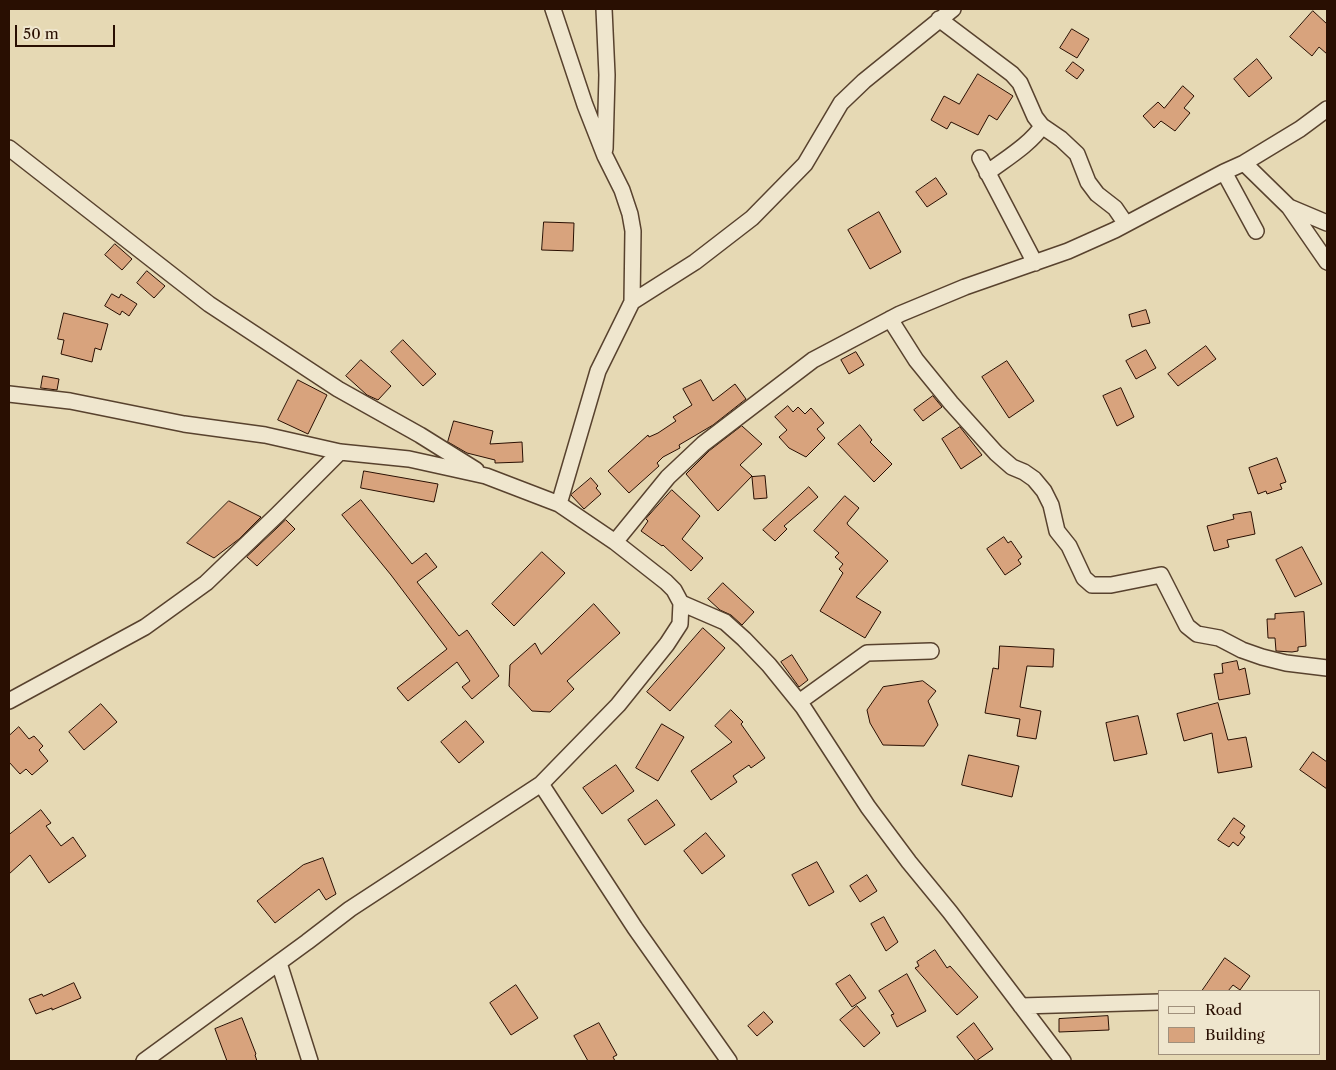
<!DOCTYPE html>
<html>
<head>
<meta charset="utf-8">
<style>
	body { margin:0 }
	#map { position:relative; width:1336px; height:1070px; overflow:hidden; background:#e6d9b4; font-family:"Libre Caslon Text",serif }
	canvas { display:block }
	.frame { position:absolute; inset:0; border:10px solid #290f02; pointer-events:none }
	.legend { position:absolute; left:1158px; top:990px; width:162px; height:65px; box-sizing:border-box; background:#efe6ce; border:1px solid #a0907c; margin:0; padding:6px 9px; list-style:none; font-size:15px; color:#290f02 }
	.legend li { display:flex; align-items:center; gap:10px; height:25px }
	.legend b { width:25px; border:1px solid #a0907c }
	.scale { position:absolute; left:15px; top:25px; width:100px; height:22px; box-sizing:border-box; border:2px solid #290f02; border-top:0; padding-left:6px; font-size:15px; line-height:18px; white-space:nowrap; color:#290f02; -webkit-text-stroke:4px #efe6ce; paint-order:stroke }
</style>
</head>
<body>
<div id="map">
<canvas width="1336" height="1070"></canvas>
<div class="frame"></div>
<ul class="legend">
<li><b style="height:6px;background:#efe6ce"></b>Road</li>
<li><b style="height:14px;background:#d8a37d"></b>Building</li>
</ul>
<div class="scale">50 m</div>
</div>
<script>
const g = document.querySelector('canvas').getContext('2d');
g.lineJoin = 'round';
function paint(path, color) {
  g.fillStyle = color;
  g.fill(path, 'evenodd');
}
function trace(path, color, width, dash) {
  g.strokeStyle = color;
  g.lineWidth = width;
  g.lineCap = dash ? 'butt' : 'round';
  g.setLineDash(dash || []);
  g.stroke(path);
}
const building = new Path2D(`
	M1313,11L1327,24V54L1319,47L1312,56L1290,37Z
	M1072,29L1089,39L1077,58L1060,48Z
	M1257,59L1272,78L1249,97L1234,79Z
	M1073,62L1084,70L1077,79L1066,71Z
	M978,74L1013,96L997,120L989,115L978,135L951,122L947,129L931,120L944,96L959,104Z
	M1183,86L1194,96L1184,108L1190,113L1175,131L1161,121L1154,128L1143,116L1158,102L1164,108Z
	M936,178L947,194L927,207L916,192Z
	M879,212L901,252L870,269L848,230Z
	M544,222L574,223L573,251L542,250Z
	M115,244L132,259L122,270L105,255Z
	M147,271L165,286L154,298L137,283Z
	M112,294L119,298L121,294L137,304L129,316L122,311L120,315L105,306Z
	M1146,310L1150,323L1132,327L1129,315Z
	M64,313L108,324L101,350L95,348L92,362L61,354L64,340L58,339Z
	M403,340L436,374L423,386L391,352Z
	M1206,346L1216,359L1178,386L1168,374Z
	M1146,350L1156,368L1136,379L1126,361Z
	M856,352L864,365L849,374L841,360Z
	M361,360L391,386L378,400L367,395L346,376Z
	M1007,361L1034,401L1009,418L982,377Z
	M43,376L59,379L57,390L41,388Z
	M298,380L327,395L308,434L278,420Z
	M701,380L713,401L735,384L746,399L713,425L679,445L680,448L663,457L657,463L659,466L629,493L608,471L648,435L649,437L658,433L676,421L673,417L692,405L683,389Z
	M1121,388L1134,417L1117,426L1103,396Z
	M933,396L942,407L923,421L914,410Z
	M788,406L793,412L798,407L805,414L811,408L824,423L817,429L825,438L806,457L789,448L779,437L787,430L775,417Z
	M454,421L493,431L490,444L522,442L523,462L495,463V460L467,453L448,442Z
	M860,425L872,440L870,442L892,464L874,482L838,444Z
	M742,426L762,444L740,465L752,476L718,511L686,474L709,451Z
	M960,427L982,455L961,469L942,439Z
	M1277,458L1286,482L1280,484L1282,489L1267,494L1266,491L1258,494L1249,468Z
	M364,471L438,484L434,502L361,488Z
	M765,476L767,498L754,499L752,477Z
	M591,478L598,486L596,488L601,494L584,509L571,495Z
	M809,487L818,497L784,526L787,529L775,541L763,530Z
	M672,490L700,516L682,539L703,558L691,571L663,545L662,546L641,531L648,521L646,519Z
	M845,496L859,508L847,523L848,525L888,561L856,597L881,612L865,638L820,611L843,573L839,569L843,564L835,557L839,553L814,531Z
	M361,500L412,564L426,553L437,567L417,582L459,636L467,630L499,676L472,699L462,687L470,681L457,662L408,701L397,688L447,649L391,575L342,515Z
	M229,501L261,517L239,539L214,558L187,543Z
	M1251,512L1255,534L1227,540L1229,547L1214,551L1207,526L1234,519L1233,515Z
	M286,520L295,529L257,566L247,557Z
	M1004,537L1008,543L1011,541L1022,557L1018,560L1021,564L1005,575L987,549Z
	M1302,547L1322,584L1295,597L1276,560Z
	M542,552L565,573L514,626L492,604Z
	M723,583L754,612L742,625L731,615L720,610L708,599Z
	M594,604L620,633L567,681L574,689L550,712L532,711L509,686L510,665L535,643L541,654Z
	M1304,612L1306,646L1298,647V651L1292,652L1276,651L1275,638H1268L1267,619H1275V614Z
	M703,628L725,648L670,711L647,692Z
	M1000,646L1054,649L1053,667L1027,666L1020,707L1041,711L1036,739L1017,736L1020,719L985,713L993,668L998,669Z
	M792,655L808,680L799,687L781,662Z
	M1237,661L1239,670L1245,668L1250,694L1219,700L1214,674L1223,673L1222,664Z
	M923,681L936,691L928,701L938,725L924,746L883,745L870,723L867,710L883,687Z
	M1218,703L1228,740L1246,737L1252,767L1218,773L1212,733L1184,741L1177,714Z
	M101,704L117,722L84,750L69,732Z
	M731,710L743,722L741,724L765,758L751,768L749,765L733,776L737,782L711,800L691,771L732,742L715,726Z
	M1138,716L1147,754L1114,761L1106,723Z
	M466,721L484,742L459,763L441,742Z
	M662,724L684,737L658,781L636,768Z
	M19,727L29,739L34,736L43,746L39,750L48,761L32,775L26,769L20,774L9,762V736Z
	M1313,752L1327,762V789L1300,770Z
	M969,755L1019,766L1012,797L962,785Z
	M616,765L634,791L602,814L583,788Z
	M657,800L675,825L645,845L628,820Z
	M41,810L51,823L46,826L61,846L73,837L86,856L49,883L30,855L9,874V835Z
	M1234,818L1245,826L1240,833L1245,837L1238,846L1233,842L1229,847L1218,840Z
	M706,833L725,856L702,874L684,851Z
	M323,858L336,894L326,900L319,889L275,923L257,901L303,865Z
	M817,862L834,892L809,906L792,875Z
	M867,875L877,891L860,902L850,886Z
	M884,917L898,942L886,951L871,924Z
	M935,950L947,968L950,966L978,997L957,1015L915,968L919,966L917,962Z
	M1225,958L1250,976L1240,990L1233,985L1228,991H1202Z
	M907,974L926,1011L897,1027L891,1015L894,1014L879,991Z
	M850,975L866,998L852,1007L836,984Z
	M74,983L81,998L52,1010V1008L36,1014L29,999L42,994L43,996Z
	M516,985L538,1018L511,1035L490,1003Z
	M857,1006L880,1033L864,1047L840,1020Z
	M764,1012L773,1022L757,1036L748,1026Z
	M1108,1016L1109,1030L1059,1032V1019Z
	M242,1018L256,1054L255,1055L257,1061H227L215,1029Z
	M599,1023L617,1055L613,1057L615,1061H588L574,1036Z
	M974,1023L993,1049L976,1061L957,1037Z`);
const minor = new Path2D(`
	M553,9L585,105L605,156L622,190L630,214L633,231L632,302L598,371L559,504
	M604,9L607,75L605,149
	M939,19L1012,74L1020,83L1035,117L1042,126L1061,139L1077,154L1088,182L1097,194L1115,208L1126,224
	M9,148L209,304L338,389L420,435L476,470
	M980,158L1035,263
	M1244,163L1289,207L1327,223
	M1224,172L1256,231
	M987,173C1004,160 1032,143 1042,126
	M1289,207L1327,262
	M632,302L695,262L752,218L805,164L841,103L864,81L953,9
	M890,319L916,360L951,403L996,453L1012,467L1024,472L1034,479L1044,491L1051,505L1057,531L1069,546L1084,578L1092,585H1111L1161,575L1187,626L1197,634L1219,638L1242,650L1262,657L1286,663L1327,668
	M9,394L70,401L184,424L265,435L340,452L409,459L486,476L559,504L615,542L666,582L674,590L681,603L680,624L667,644L618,705L541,784L350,909L307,942L144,1061
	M615,542L668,477L685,461L703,444L813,360L900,314L965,287L1068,251L1115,230L1224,172L1244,163L1300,129L1327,109
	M681,603L725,622L744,639L769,665L803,707L868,807L909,862L950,912L1063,1061
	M9,701L145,627L206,583L277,515L340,452
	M799,702L867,653L931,651
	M541,784L635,928L729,1061
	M279,963L310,1061
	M1021,1006L1160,1002`);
paint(building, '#d8a37d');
trace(building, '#290f02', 1);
trace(minor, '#58422e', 18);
trace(minor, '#efe6ce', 15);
</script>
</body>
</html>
